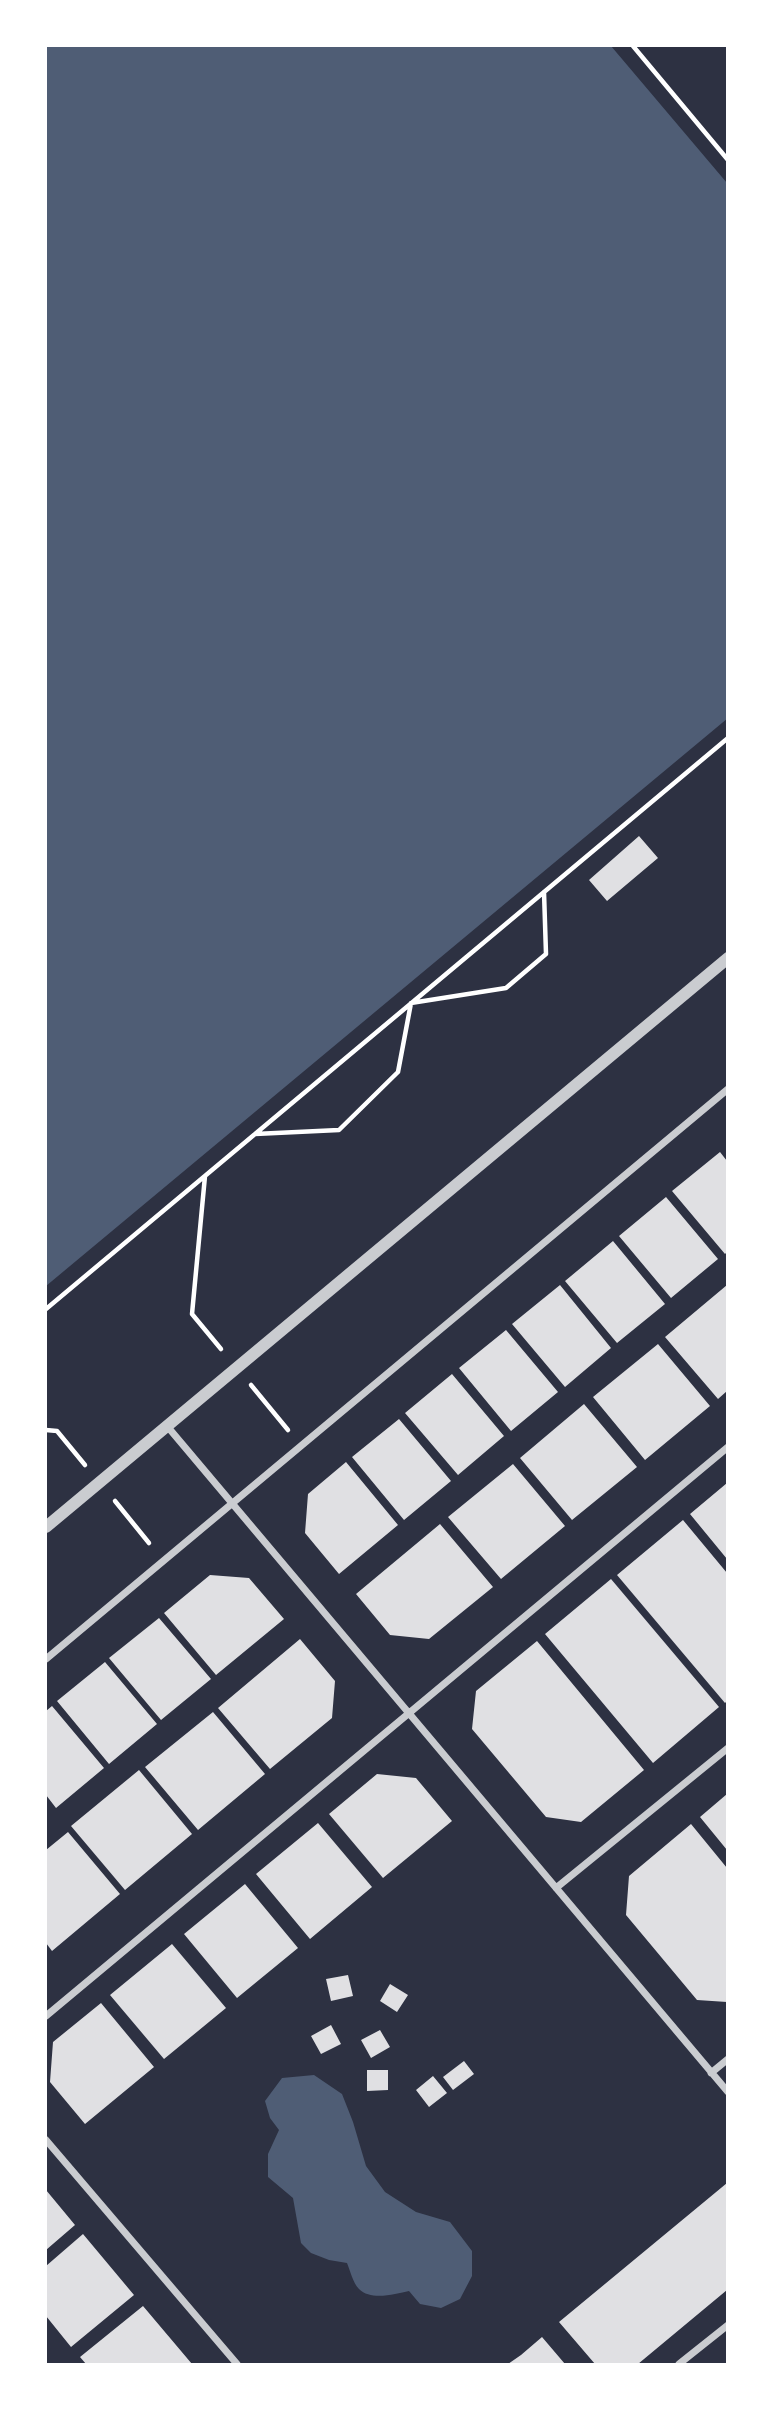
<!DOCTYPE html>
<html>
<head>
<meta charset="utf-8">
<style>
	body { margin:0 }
	#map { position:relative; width:773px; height:2410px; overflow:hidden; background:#2d3142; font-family:Literata,serif }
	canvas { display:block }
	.frame { position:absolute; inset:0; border:47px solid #fff; pointer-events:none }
</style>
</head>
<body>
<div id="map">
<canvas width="773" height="2410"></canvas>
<div class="frame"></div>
</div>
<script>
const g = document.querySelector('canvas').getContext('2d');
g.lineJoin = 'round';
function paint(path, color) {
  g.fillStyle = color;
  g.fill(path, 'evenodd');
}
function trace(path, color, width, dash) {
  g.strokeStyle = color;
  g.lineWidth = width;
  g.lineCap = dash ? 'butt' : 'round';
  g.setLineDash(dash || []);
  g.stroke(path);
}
const water = new Path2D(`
	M46,46H611L727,183L728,718L46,1286Z
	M314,2075L342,2094L353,2122L366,2166L385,2192L416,2212L450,2222L472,2251V2276L460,2299L441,2308L420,2304L409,2291C395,2294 371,2301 359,2289C353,2283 350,2270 347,2263L329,2260L311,2253L301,2243L293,2198L268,2177V2154L279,2130L270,2118L265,2101L282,2078Z`);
const building = new Path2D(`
	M639,836L658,858L607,901L589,880Z
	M720,1152L727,1161V1252L725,1254L672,1191Z
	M666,1197L718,1259L671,1298L619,1236Z
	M613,1241L665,1304L617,1343L565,1281Z
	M560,1285L611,1348L565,1387L512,1324Z
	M727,1285V1391L718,1399L665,1337Z
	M506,1330L558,1392L511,1431L459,1368Z
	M658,1344L710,1406L645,1460L593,1397Z
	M452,1374L504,1436L458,1475L405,1413Z
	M584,1404L637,1467L572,1520L520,1458Z
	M399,1419L451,1481L404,1520L352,1457Z
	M346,1462L398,1525L339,1574L305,1533L308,1494Z
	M513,1464L565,1526L501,1579L448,1517Z
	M727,1483V1559L690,1514Z
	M683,1520L727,1573V1701L725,1703L617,1575Z
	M440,1524L493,1587L429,1639L390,1635L356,1594Z
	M210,1575L249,1578L284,1619L216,1675L164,1613Z
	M611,1579L719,1707L653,1763L545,1634Z
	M159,1618L211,1679L161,1720L109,1658Z
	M300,1639L335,1681L332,1718L270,1769L218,1708Z
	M537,1641L644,1770L581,1822L546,1817L472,1729L476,1691Z
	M105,1662L157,1724L109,1764L57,1701Z
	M52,1706L104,1768L56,1808L46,1795V1711Z
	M213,1712L265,1774L198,1830L145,1767Z
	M139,1770L192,1834L125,1890L71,1826Z
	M377,1774L416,1778L452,1821L383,1878L329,1814Z
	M727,1794V1850L700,1817Z
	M318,1823L372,1887L310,1939L256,1874Z
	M691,1824L727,1868V2002L697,2000L626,1915L629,1876Z
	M68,1832L120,1894L52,1951L46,1943V1850Z
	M245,1884L298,1948L237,1998L184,1934Z
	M172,1944L226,2008L164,2059L110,1995Z
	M348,1975L353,1996L331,2001L326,1979Z
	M390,1984L408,1995L397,2012L380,2001Z
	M101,2003L154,2067L85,2124L50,2082L53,2042Z
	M331,2025L341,2044L321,2054L311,2036Z
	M380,2030L390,2047L371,2058L361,2040Z
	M464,2061L474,2074L453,2090L443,2077Z
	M367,2070H388V2090L367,2091Z
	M433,2076L447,2093L429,2107L416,2090Z
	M727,2183V2290L638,2364H595L559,2322Z
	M46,2190L75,2225L46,2250Z
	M83,2234L134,2295L71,2347L46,2316V2266Z
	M143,2306L192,2364H86L80,2357Z
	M542,2337L565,2364H508L521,2355Z`);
const path = new Path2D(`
	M633,46L728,160
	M255,1134L339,1130L398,1072L411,1003L506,988L546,954L544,892
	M205,1176L192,1314L221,1349
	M46,1309L728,738
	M251,1385L288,1430
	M46,1430L57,1431L85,1465
	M115,1501L149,1543`);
const minor = new Path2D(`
	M167,1426L728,2092
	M46,1659L728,1089
	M556,1888L728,1748
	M46,2016L728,1447
	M711,2073L728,2059
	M46,2140L237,2364
	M679,2364L728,2325`);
const tertiary = new Path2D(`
	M46,1527L728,958`);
paint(water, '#4f5d75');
paint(building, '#e0e0e3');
trace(path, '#fff', 4.5);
trace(minor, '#caccd0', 7);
trace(tertiary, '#caccd0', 12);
</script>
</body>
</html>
